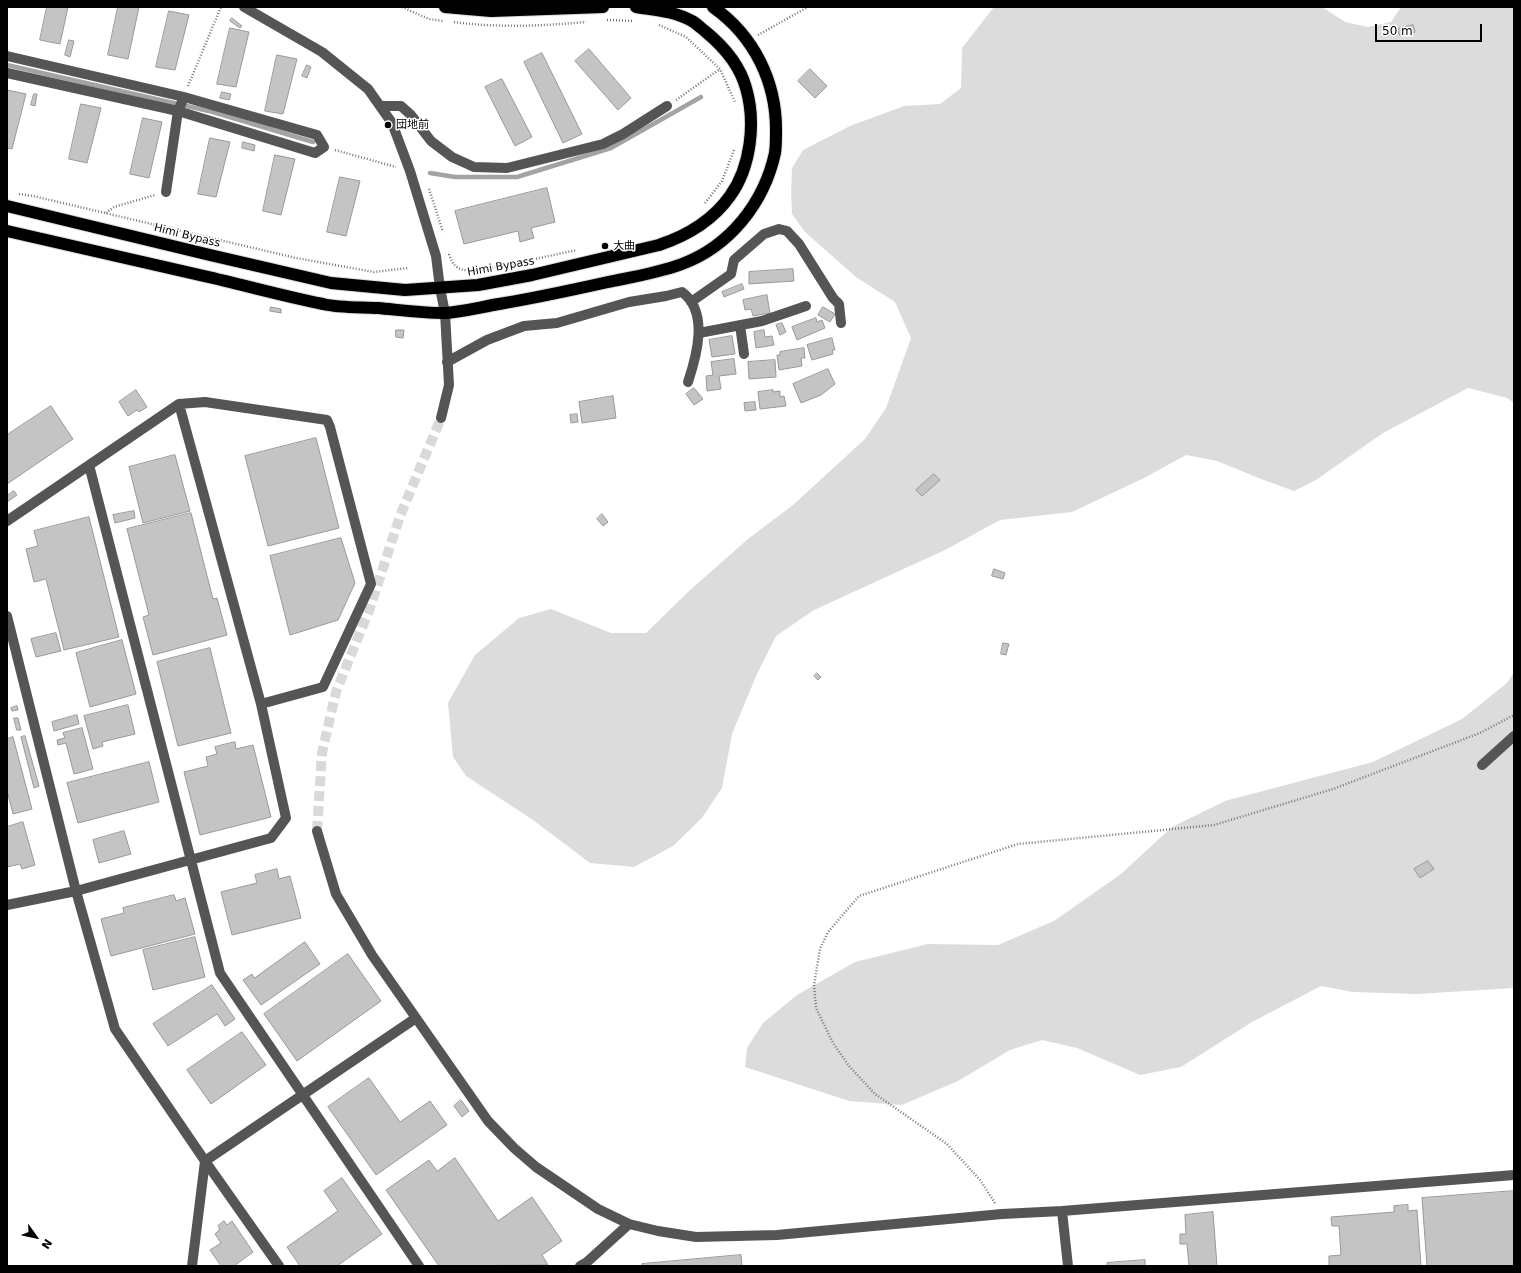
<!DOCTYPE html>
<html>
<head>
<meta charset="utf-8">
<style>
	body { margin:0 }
	#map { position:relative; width:1521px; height:1273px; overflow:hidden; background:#fff; font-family:"DejaVu Sans",sans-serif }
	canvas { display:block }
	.frame { position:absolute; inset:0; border:8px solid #000; pointer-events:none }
	.north { position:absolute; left:16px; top:1217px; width:40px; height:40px; -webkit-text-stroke:3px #fff; paint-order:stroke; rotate:123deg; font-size:11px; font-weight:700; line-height:16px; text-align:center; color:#000 }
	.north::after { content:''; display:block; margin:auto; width:14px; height:18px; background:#000; clip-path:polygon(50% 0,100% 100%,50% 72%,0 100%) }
	.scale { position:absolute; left:1375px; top:24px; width:107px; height:18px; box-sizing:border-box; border:2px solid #000; border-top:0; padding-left:5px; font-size:12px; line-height:14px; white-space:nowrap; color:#000; -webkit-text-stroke:3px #fff; paint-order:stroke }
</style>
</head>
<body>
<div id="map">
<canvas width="1521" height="1273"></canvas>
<div class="frame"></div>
<div class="north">N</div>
<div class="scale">50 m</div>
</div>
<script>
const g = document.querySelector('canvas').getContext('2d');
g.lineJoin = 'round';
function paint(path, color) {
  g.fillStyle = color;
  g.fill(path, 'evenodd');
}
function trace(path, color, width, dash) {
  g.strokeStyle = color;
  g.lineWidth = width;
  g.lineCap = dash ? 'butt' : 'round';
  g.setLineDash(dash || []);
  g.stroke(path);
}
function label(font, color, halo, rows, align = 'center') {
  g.font = font + ' "DejaVu Sans","Noto Sans JP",sans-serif';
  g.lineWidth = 3;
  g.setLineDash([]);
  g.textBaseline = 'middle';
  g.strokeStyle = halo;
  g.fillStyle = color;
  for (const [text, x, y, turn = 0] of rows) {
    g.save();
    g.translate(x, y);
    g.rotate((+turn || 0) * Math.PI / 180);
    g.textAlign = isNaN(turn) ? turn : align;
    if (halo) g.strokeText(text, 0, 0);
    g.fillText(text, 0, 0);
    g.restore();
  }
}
const green = new Path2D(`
	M994,7H1322L1345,22L1368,27L1391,22L1401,7H1514V403L1507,398L1468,388L1383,433L1316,480L1294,491L1261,479L1217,461L1186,455L1144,478L1072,512L1000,520L945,550L814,610L776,636L757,674L732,734L722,788L701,819L673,846L634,867L590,863L533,820L466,776L453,757L448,703L475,655L519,618L551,609L611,633H646L689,591L748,539L793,505L865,439L886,408L911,338L895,302L856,277L805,232L792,214L791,193L792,168L803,150L850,126L904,106L940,104L961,88L962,48Z
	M1514,672V988L1417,994L1353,992L1321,986L1252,1022L1181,1067L1140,1075L1077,1048L1042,1040L1010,1050L958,1081L902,1105L849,1101L745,1067L747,1048L763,1023L797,995L855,962L928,944L998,945L1054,921L1121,874L1172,827L1225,801L1373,762L1462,719L1507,683Z`);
const stream = new Path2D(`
	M7,65L213,112L313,142
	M430,173L455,177H517L611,148L701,97`);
const building = new Path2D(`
	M47,7H68L60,44L40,40Z
	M118,7H139L128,59L108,55Z
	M169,11L189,15L175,70L156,67Z
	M232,18L242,26L240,28L230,21Z
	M1413,25L1415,32L1400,36L1397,29Z
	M230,28L249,32L236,87L217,84Z
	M69,40L74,41L70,57L65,55Z
	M589,49L631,98L618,110L575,61Z
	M542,53L582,134L563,143L524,62Z
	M277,55L297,59L283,114L265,111Z
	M307,65L311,67L307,78L302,76Z
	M810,69L827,86L815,98L798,81Z
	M502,79L532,137L515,146L485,87Z
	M7,90L26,94L12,149L7,148Z
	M222,92L231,94L229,100L220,98Z
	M34,94H37L35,106L31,105Z
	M81,104L101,108L87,163L69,159Z
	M143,118L162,122L149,178L130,174Z
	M210,138L230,142L216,197L198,194Z
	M243,142L255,145L254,151L242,148Z
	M275,155L295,159L281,215L263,211Z
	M340,177L360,181L346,236L327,232Z
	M547,188L555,222L531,228L534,238L520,242L518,231L464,244L455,211Z
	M793,269L794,281L749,284V272Z
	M742,284L744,289L724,297L722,292Z
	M767,295L770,313L753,316L751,309L745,310L743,300Z
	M271,307L281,309V313L270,311Z
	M823,307L835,314L830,322L818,315Z
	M816,318L817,322L822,320L825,328L797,340L792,327Z
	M782,323L786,332L780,335L776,325Z
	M396,330H404L403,338L396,337Z
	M764,330L765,337L772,336L774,345L756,348L754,332Z
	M732,336L735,354L712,357L709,340Z
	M832,338L835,350H832L833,354L812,360L807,345Z
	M804,348L805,358H801L802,366L779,370L777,355H780V352Z
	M734,359L736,374L719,376L721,389L707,391L706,376L713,375L711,362Z
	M775,360L776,377L749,379L748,362Z
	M828,369L835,384L821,395L801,403L793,384Z
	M694,388L703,399L694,405L686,394Z
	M136,390L147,407L139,412L137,410L128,416L119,402Z
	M773,390V392L780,391V397L784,396L786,406L760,409L758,392Z
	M613,396L616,418L582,423L579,402Z
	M755,402L756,410L745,411L744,403Z
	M51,406L73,439L7,484V435Z
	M577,414L578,422L571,423L570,415Z
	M316,438L339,528L268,546L245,456Z
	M175,455L190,511L143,523L129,467Z
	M934,474L940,480L922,496L916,490Z
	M14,491L17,495L7,502V496Z
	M134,511L135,518L115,523L113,515Z
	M191,513L213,599L217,598L227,635L153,655L143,617L149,615L127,529Z
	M602,514L608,522L603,526L597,519Z
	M89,517L119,637L64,650L46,579L34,582L26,549L38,546L34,531Z
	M341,538L355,583L338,620L290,635L270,556Z
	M994,569L1005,573L1003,579L992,576Z
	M56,633L61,651L36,657L31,639Z
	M122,640L136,694L90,707L76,653Z
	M1003,643L1009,644L1006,655L1001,654Z
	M210,648L231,733L178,746L157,662Z
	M817,673L821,677L818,680L814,676Z
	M128,705L135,734L102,742L103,746L93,749L84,716Z
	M17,706L18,710L12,711L11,708Z
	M77,715L79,724L54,731L52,722Z
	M14,718H18L21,730H17Z
	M82,728L93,769L74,774L66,743L58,745L57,740L65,738L63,733Z
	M25,736L39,786L34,788L21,737Z
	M13,737L32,809L13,814L7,791V739Z
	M235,742L236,749L253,745L271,817L200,835L184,772L208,766L206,757L217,754L215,747Z
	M149,762L159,802L78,823L67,783Z
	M23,822L35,865L22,869L20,864L7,867V827Z
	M124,831L131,854L99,863L93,840Z
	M1428,861L1434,869L1420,878L1414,869Z
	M277,869L279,879L290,876L301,918L232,935L221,892L257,883L255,875Z
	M174,895L176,901L185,898L195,934L111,956L101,919L124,913L123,908Z
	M195,937L205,977L153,990L143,950Z
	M305,942L320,964L261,1005L243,980L252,974L254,978Z
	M348,954L381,1001L297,1061L264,1014Z
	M212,985L235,1019L225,1026L217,1014L168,1046L153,1024Z
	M242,1032L266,1065L211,1104L187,1070Z
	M369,1078L400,1122L430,1101L447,1125L376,1175L328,1107Z
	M461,1100L469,1111L462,1117L454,1106Z
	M455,1158L498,1221L532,1197L562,1241L542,1255L548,1265L439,1266L386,1190L429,1160L437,1171Z
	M342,1178L382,1234L337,1266H300L287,1247L338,1211L324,1191Z
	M1514,1191V1266H1427L1422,1198Z
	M1408,1205V1211L1417,1210L1421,1266H1329V1256L1341,1255L1339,1226H1332L1331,1217L1394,1212V1206Z
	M1213,1212L1217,1266H1189L1187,1244H1180V1234H1186L1185,1215Z
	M224,1221L227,1225L232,1221L253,1252L234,1266H221L210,1250L221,1243L215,1234L220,1229L218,1226Z
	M741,1255L742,1266H642V1264Z
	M1145,1260V1266H1107V1263Z`);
const minorTunnel = new Path2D(`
	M317,831L322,753L336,692L370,608L400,516L441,418`);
const path = new Path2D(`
	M402,7L429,19L443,21
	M607,20L634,21
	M454,22C498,28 542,26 586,22
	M659,25L686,37L720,69L735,102
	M758,35L808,7
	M188,86L221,7
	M676,100L720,69
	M335,150L396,167
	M429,189L443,232
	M19,194L33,196L296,258L374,272L408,268
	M705,203L722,181L734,150
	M106,213L114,207L155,195
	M449,254C455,274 466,270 483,270
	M492,268L577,250
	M995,1203L980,1180L947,1144L875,1094L849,1066L833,1043L816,1008L814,985L820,949L828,932L859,896L1018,844L1214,825L1333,789L1480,733L1514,715`);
const minor = new Path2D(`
	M244,7L322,52L368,89L392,123L410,171L436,256L440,288L445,313L449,385L441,418
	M7,56L184,97L317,135L324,147L315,153L178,111L7,73
	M380,106H401L411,115L431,141L452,157L474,167L507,168L603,144L623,134L667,106
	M166,192L178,111L184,97
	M691,302L731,274L734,260L764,234L779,229L787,231L799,244L833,298L839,304L841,323
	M740,325L744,354
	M699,333L762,321L806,306
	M447,362L487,340L524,326L557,323L629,302L666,296L682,292C709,312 697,355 688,382
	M179,404L261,704L286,818L271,838L76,891L115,1029L205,1161L279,1266
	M89,465L220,973L419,1266
	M7,521L179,404L205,402L327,420L330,427L371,584L323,687L261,704
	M7,616L76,891L7,905
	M1482,765L1514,736
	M317,831L336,894L372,955L488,1121L514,1148L536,1167L598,1209L629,1224L658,1231L696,1237L777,1235L1002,1214L1062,1211L1514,1175
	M1062,1211L1068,1266
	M192,1266L205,1161L416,1018
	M580,1266L587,1262L629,1224`);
const highway = new Path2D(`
	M445,7L491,11L603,7
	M7,206L210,255L331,283L405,290L478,285L532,275L659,245C686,236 713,220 730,196C751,167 756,122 746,88C740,66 723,46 706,32C701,28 697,24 692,21C674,11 655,10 636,7
	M7,231C73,246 139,261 204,276C244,285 283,296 323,304C340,308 360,307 378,308C400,310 422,313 444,313C462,312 481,307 499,304C535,298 572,290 608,282C633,277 658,273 682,264C730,246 764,203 775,153C776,146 776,139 776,133C777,82 754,36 713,7`);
const markers = [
	[388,125,4,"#000"],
	[605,246,4,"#000"]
];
const poiNames = [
	["団地前",396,125],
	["大曲",613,246]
];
const streetNames = [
	["Himi Bypass",187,236,14],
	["Himi Bypass",501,267,-10]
];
paint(green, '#dcdcdc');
trace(stream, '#a3a3a3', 4.5);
paint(building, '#c4c4c4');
trace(building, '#999', 1);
trace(minorTunnel, '#d9d9d9', 10, [10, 5]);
trace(highway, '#dbdbdb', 14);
trace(path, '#777', 2.5, [1, 2]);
trace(minor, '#555', 10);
trace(highway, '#000', 12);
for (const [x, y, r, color] of markers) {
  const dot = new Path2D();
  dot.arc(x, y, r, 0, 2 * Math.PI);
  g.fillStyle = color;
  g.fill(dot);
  trace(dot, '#fff', 1.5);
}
label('11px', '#000', '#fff', poiNames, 'left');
label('11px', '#000', '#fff', streetNames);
</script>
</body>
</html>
